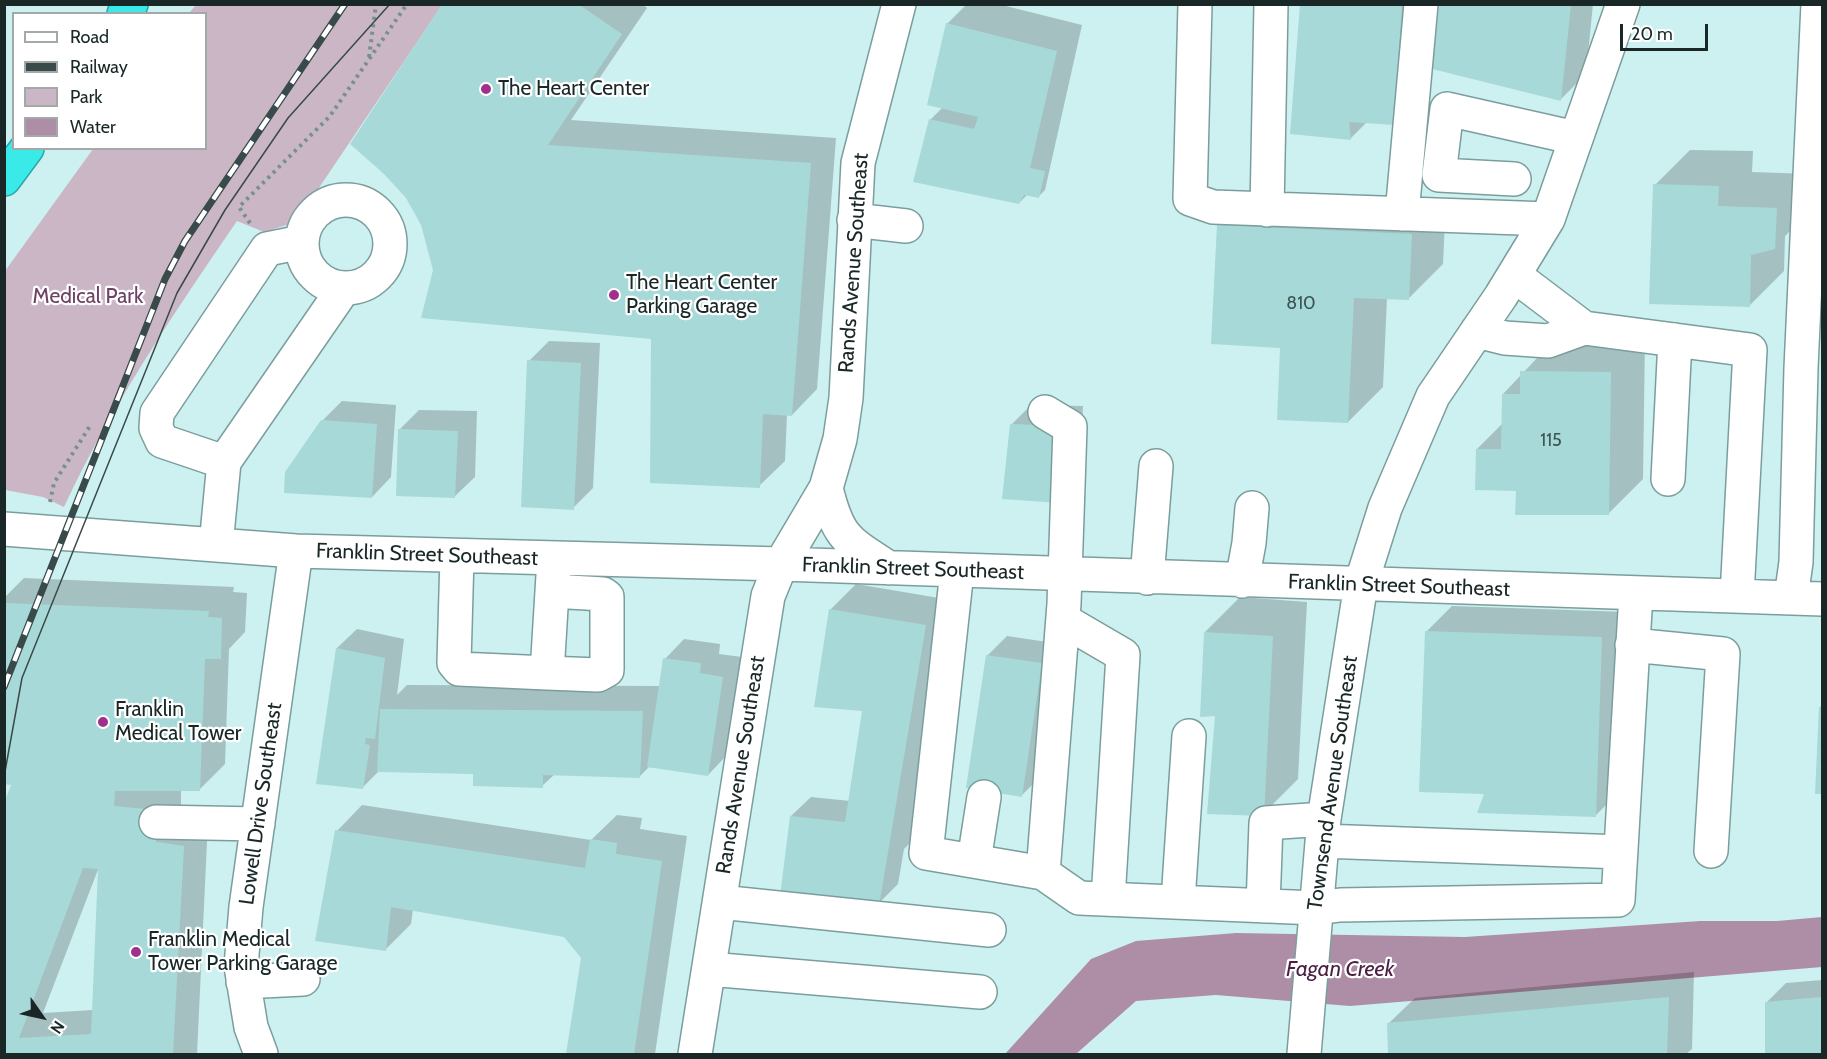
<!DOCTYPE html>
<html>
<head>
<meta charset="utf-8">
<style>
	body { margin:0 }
	#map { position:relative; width:1827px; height:1059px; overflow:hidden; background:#cdf1f0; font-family:Cabin,sans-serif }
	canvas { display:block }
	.frame { position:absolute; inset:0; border:6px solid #192727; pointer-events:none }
	.legend { position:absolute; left:12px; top:12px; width:195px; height:138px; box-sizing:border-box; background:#fff; border:2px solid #a3a9a9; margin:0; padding:8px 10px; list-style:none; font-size:18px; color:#192727 }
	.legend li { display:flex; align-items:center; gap:12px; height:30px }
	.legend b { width:30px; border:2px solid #a3a9a9 }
	.north { position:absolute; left:12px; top:987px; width:60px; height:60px; -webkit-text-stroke:4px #fff; paint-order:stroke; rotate:124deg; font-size:16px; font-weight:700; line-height:24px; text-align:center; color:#192727 }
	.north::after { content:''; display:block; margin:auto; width:21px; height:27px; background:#192727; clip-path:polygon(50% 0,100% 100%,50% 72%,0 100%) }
	.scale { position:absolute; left:1620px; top:24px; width:88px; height:27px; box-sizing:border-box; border:3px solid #192727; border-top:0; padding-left:8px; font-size:18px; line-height:21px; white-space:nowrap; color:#192727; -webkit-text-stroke:4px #fff; paint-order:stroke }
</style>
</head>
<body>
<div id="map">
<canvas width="1827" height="1059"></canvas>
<div class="frame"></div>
<ul class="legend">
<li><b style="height:8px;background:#fff"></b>Road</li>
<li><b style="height:8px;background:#384a4a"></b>Railway</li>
<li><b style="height:16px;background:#cbb6c5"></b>Park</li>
<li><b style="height:16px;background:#ae8ea6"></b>Water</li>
</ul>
<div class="north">N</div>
<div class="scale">20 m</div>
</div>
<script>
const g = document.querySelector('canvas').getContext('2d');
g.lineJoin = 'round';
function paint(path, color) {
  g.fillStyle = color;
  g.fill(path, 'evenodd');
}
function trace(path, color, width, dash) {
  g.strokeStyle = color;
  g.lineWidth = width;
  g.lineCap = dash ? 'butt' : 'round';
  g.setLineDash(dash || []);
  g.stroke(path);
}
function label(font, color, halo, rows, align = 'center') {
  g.font = font + ' Cabin,sans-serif';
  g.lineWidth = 4.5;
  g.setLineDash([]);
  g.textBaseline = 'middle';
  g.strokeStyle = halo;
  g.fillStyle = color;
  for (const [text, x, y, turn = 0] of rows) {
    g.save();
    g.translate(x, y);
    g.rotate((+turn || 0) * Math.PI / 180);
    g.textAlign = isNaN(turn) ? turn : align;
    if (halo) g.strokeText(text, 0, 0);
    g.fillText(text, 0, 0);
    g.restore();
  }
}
const green = new Path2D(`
	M196,5H442L296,222L264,232L237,221C174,313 111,406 64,507L43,497L5,490V271L93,149L206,148V14L189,13Z`);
const water = new Path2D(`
	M1822,917V967L1350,1006L1216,995L1136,1001L1076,1054H1005L1091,959L1136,941L1236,933L1465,937L1700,921H1777Z`);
const shadow = new Path2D(`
	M444,4H642L647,8L571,120L836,138L817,389L792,415L787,414L785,461L759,486L653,337L435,270Z
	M967,4H998L1082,25L1045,190L1039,196L1028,194L1019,203L930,120L943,107L947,24Z
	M1360,4H1420L1413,104L1367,122L1351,138L1291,132Z
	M1430,4H1593L1586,74L1561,99Z
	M1690,150L1753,151L1752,172L1811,174L1810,212L1785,236L1784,271L1749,306L1655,185Z
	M1253,191L1446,199L1443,264L1408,299L1387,298L1383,387L1348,422L1282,346L1218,226Z
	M1557,337H1645L1643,479L1608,514L1517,489L1477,449L1503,423V394Z
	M549,341L600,343L593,488L573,508L529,361Z
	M342,401L396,405L391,477L372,497L322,421Z
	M1031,405L1083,406L1079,482L1011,425Z
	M419,410L477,411L475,477L455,496L400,429Z
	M24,578L234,587L233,592L247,593L245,632L229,649L225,764L199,790H181V817L208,821L197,1054H4V852L13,784L4,783V598ZM99,867L93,1010L43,1013Z
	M856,584L951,600L910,843L904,849L898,884L878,904L791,816L811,797L850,801L864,710L830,610Z
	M1240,597L1307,602L1298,779L1263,814L1217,715L1205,632Z
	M1452,606L1627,612L1621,790L1595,816L1486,792L1426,632Z
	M357,629L404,639L397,695L407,685L661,686L665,659L684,639L720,644L719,654L742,657L727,755L708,775L650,766L639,777L555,774L542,786L475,772L380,770L363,787L318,782L337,648Z
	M1007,636L1061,644L1042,775L1022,795L987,656Z
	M1822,705V792H1816L1820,707Z
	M362,805L591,840L617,815L642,818L640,829L687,836L655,1054H568L582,958L565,936L413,909L411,924L385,950L337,831Z
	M1694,972L1692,1049L1686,1054H1390L1389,1023L1415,998Z
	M1822,980V1054H1767V1002L1786,983Z`);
const building = new Path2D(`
	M442,4H578L622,34L548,145L811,163L792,416L763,414L760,488L650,483L651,339L421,318L433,270L421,225L406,198L384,174L350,144Z
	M1300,4H1402L1394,125L1349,122L1351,140L1290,134Z
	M1429,4H1571L1561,101L1416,65Z
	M946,23L1057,51L1030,168L1045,171L1039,198L1024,195L1019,204L913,182L929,119L974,129L978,117L927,105Z
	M1653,184L1719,186L1718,206L1777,208L1775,249L1751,255L1750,307L1649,304Z
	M1217,225L1412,234L1409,300L1354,298L1348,423L1277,420L1280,348L1211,344Z
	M527,360L581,363L574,510L521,507Z
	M1520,371L1611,372L1609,515H1515L1516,491L1475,490L1476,449H1501L1502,394H1520Z
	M321,420L377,424L372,498L284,493L285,472Z
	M1010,424L1064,426L1060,503L1002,499Z
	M398,429L458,431L455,498L396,496Z
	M4,603L209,611L208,617L222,618L221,659H205L200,791H115L114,806L156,810V842L184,846L173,1054H4V803L11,785L4,784ZM83,868L98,869L91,1034L19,1038Z
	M829,609L926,625L879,906L780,896L790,816L845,822L862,711L814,707Z
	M1425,631L1602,637L1596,817L1477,813L1484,794L1419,792Z
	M1204,632L1273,636L1264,816L1207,814L1215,716L1200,717Z
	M336,648L385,658L375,739L366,738L365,744L370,745L363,789L316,784Z
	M986,655L1042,663L1022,797L966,788Z
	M663,658L701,663L700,673L723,677L708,776L647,767Z
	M1819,707H1822V794H1815Z
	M380,709L643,711L640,778L543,775V788L473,786V774L377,772Z
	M335,830L585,868L590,839L617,843L616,854L662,861L634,1054H566L581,958L564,937L391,907L386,951L315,941Z
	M1669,997L1667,1054H1388L1387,1023Z
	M1822,997V1054H1765V1002Z`);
const path = new Path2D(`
	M369,57L376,4
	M250,223L239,207L330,116L407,4
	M50,502L54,483L90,426`);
const minor = new Path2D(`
	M1195,4L1190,199L1213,207L1548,219
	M1514,179L1439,175L1447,109L1576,138
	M302 244a44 44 0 1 1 88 0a44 44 0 1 1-88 0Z
	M1267,210L1271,4
	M1402,214L1421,4
	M854,220L906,226
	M1514,275L1584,328
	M1477,331L1505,338L1548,341L1584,328L1750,350L1737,596
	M224,462L162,441L156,428L157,413L267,249L302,242
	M1668,479L1675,340
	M826,488C838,538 847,541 889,568
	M4,529L296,551L781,564L1822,599
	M216,545L224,462L344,288
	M457,556L454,663L459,669L547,673L554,559
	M957,571L926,853L1043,873L1064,604L1070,427L1045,412
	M1147,578L1156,466
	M1242,581L1249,543L1252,508
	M1791,598L1796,562L1801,368L1818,4
	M1063,620L1123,655L1108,899
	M1632,645L1723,654L1711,851
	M547,673L598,675L607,670V597L603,594L552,591
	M156,822L258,824
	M1322,841L1621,852
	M974,861L984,797
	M1043,873L1079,898L1316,908L1340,905L1618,900L1636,593
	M1178,901L1189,736
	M720,902L989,930
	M1263,906L1266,823L1324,819
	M709,969L980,992
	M243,982L303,979
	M261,1054L251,1027L241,966L246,907L296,551
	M695,1054L768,596L781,564L826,488L840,439L846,398L858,163L899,4
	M1304,1054L1324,819L1361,584L1385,508L1433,396L1501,296L1548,219L1623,4`);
const highway = new Path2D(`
	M124,14L131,4
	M4,179L27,148`);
const tram = new Path2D(`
	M4,777L22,678L177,293L225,210L288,118L390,4`);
const rail = new Path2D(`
	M4,687L165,279L185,241L345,4`);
const markers = [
	[486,89,6,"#a0308e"],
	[614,295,6,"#a0308e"],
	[103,722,6,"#a0308e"],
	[136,952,6,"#a0308e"]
];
const numberNames = [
	["810",1301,304],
	["115",1551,441]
];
const poiNames = [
	["The Heart Center",498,89],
	["The Heart Center",626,283],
	["Parking Garage",626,307],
	["Franklin",115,710],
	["Medical Tower",115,734],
	["Franklin Medical",148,940],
	["Tower Parking Garage",148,964]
];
const streetNames = [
	["Rands Avenue Southeast",854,263,-86],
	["Franklin Street Southeast",427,555,2],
	["Franklin Street Southeast",913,569,2],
	["Franklin Street Southeast",1399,586,2],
	["Rands Avenue Southeast",741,765,-81],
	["Townsend Avenue Southeast",1333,783,-82],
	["Lowell Drive Southeast",261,804,-82]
];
const parkNames = [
	["Medical Park",88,297]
];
const waterNames = [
	["Fagan Creek",1340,970]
];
paint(green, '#cbb6c5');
paint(water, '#ae8ea6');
paint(shadow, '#0003');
paint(building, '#a7d9d8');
trace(minor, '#7b9e9d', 36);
trace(highway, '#2ea6a5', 36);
trace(path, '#779190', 4, [3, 4.5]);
trace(minor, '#fff', 33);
trace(highway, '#39eae9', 33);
trace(tram, '#384a4a', 1.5);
trace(rail, '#384a4a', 7);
trace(rail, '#fff', 4.5, [14]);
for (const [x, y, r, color] of markers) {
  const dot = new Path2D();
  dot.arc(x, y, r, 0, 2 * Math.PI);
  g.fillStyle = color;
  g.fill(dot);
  trace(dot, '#fff', 2);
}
label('18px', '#3c5453', null, numberNames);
label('21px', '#192727', '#fff', poiNames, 'left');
label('21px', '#192727', '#fff', streetNames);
label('21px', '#6f4165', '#fff', parkNames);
label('italic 22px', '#4a1f42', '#fff', waterNames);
</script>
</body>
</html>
